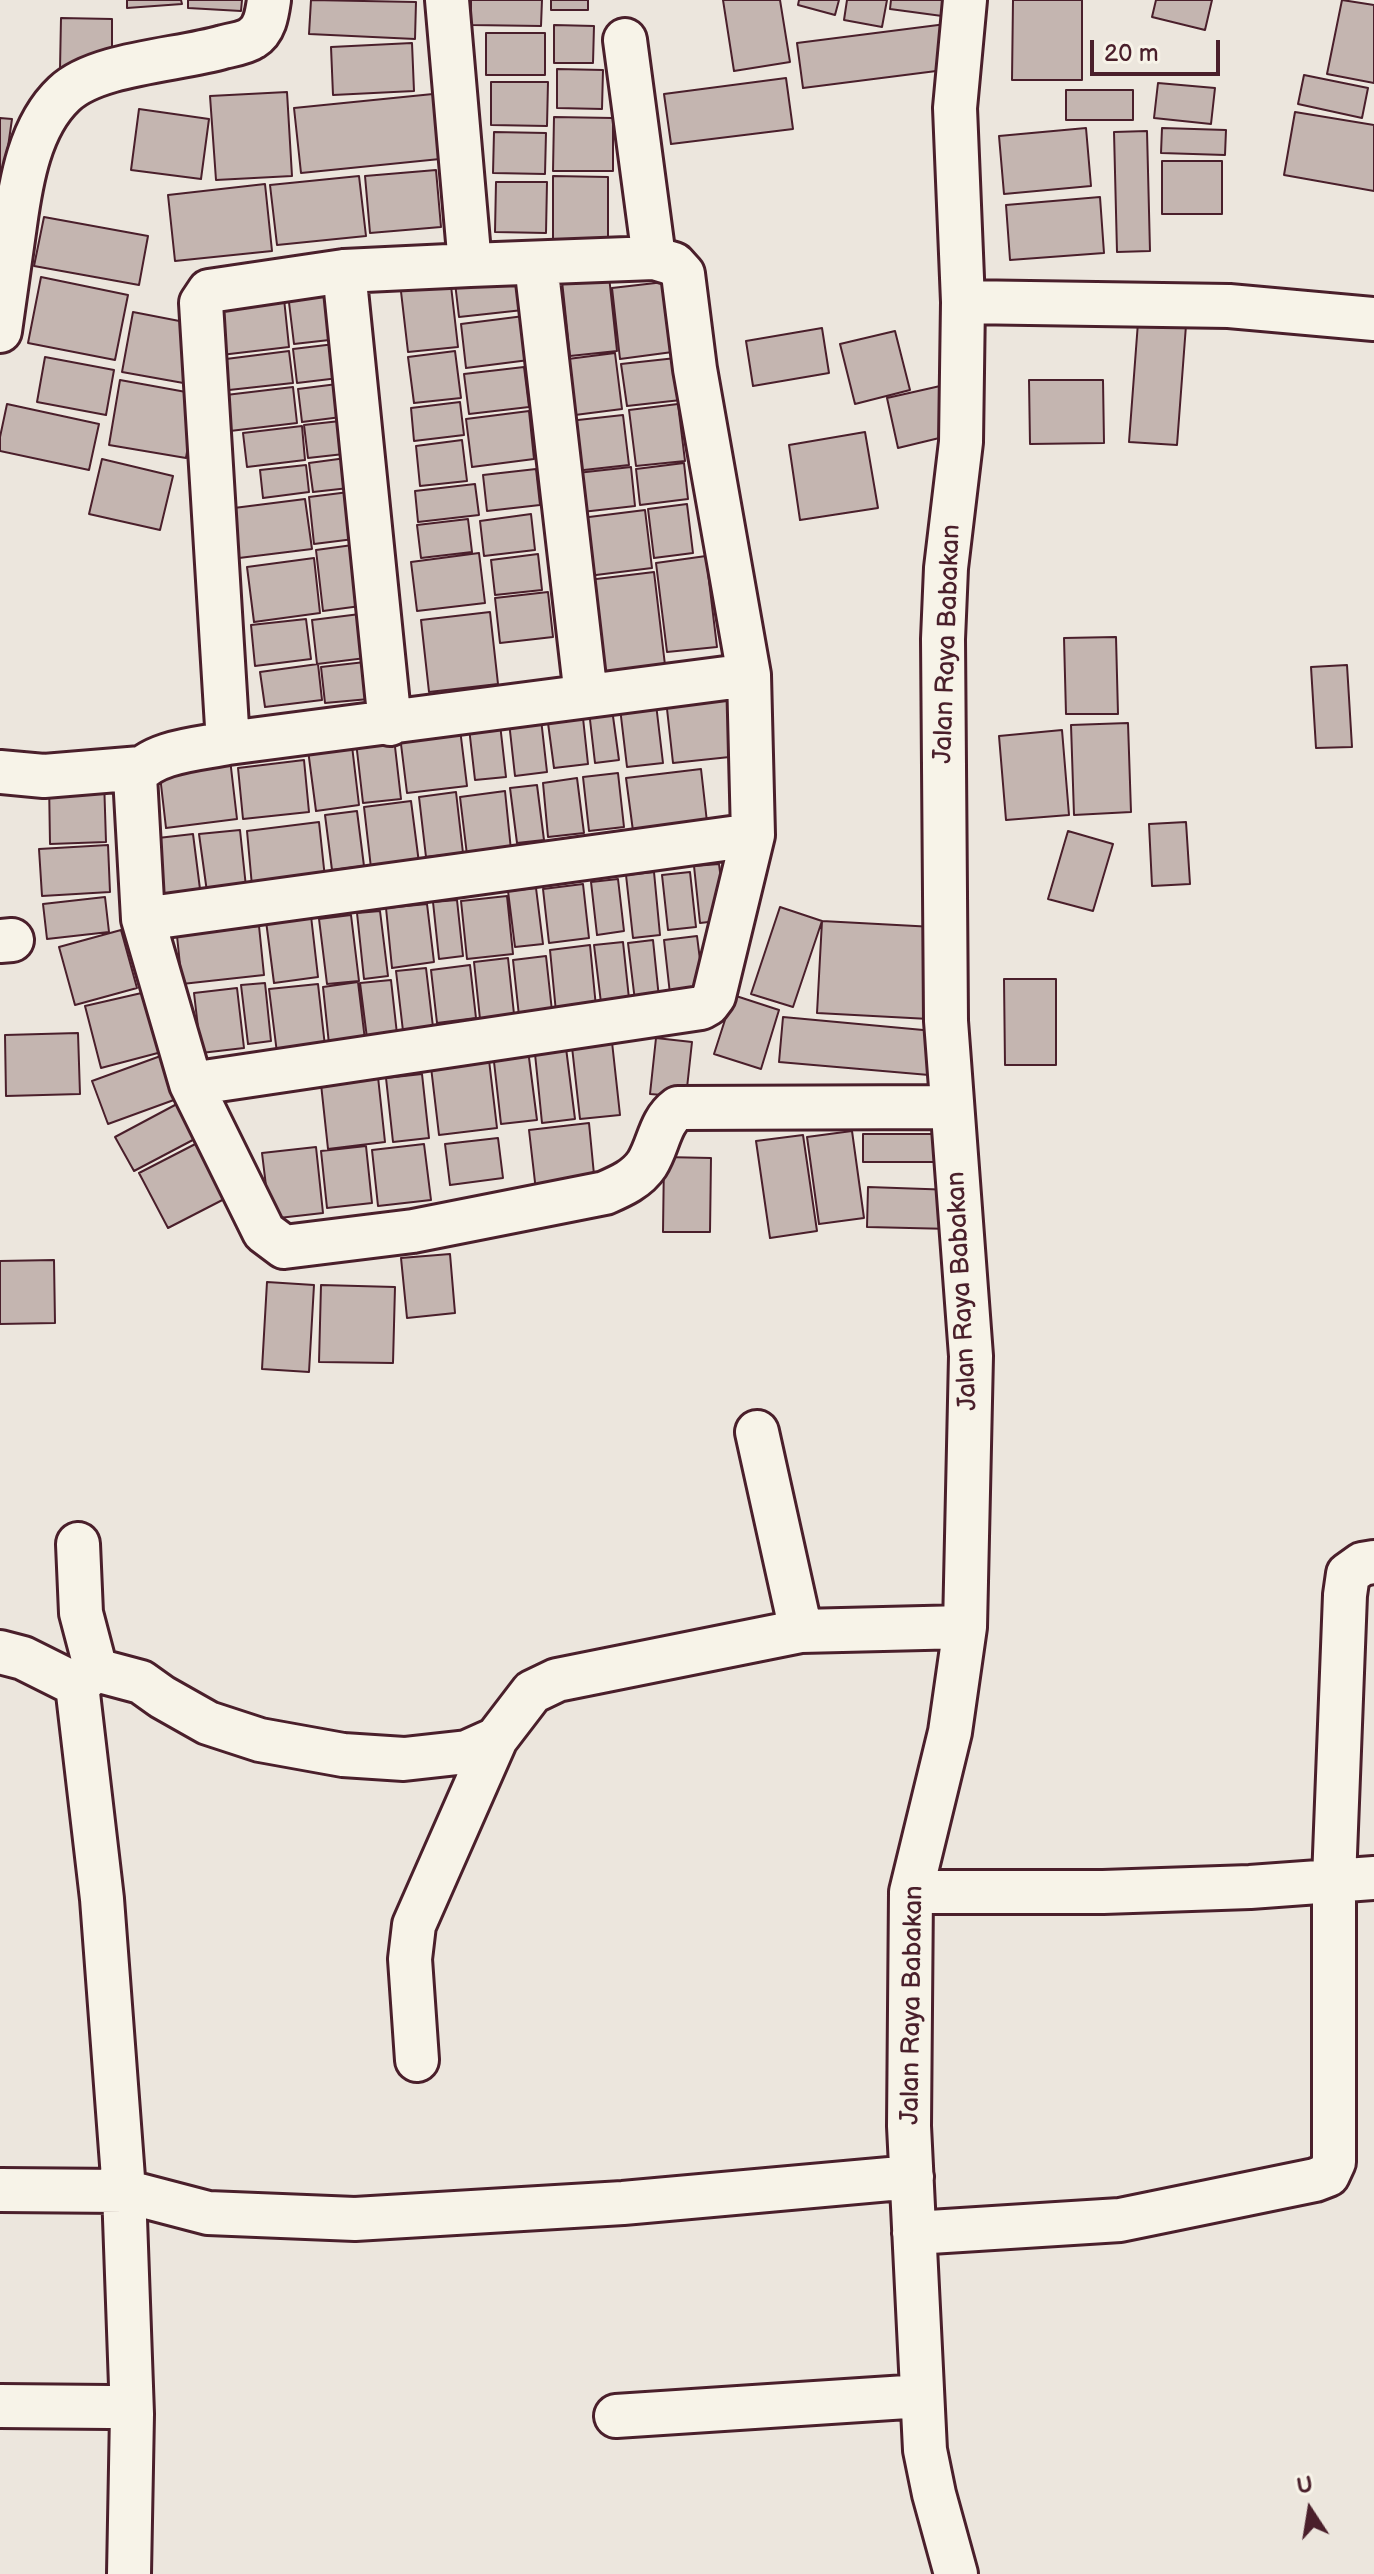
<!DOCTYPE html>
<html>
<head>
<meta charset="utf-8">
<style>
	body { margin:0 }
	#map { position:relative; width:1374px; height:2574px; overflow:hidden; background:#ece6dd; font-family:"Balsamiq Sans",sans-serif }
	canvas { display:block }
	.north { position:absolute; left:1270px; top:2470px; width:80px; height:80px; -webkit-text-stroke:6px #f7f3e8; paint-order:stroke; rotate:348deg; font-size:22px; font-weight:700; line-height:32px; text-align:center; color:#4a1f2b }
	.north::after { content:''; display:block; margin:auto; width:28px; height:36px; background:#4a1f2b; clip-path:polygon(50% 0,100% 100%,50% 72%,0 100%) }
	.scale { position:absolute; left:1090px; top:40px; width:130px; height:36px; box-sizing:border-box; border:4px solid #4a1f2b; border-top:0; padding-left:10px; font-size:24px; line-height:28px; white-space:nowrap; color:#4a1f2b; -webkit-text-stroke:6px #f7f3e8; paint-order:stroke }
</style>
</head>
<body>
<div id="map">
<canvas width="1374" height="2574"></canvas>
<div class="north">U</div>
<div class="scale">20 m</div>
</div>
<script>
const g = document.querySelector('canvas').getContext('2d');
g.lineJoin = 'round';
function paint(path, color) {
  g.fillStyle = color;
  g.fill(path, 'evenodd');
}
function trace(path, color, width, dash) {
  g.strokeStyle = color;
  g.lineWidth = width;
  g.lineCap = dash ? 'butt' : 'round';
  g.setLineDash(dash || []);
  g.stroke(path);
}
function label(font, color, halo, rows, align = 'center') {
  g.font = font + ' "Balsamiq Sans",sans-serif';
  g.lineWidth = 6;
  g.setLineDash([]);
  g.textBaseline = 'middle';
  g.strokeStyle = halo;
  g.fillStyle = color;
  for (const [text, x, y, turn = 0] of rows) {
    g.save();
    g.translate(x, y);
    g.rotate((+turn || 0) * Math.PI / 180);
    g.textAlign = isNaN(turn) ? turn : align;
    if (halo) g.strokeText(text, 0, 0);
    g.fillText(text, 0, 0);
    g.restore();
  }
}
const building = new Path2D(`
	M127,0H181L182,4L127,8Z
	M188,0H242L241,11L188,8Z
	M311,0L416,2L415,39L309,34Z
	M471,0H542L541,26L471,25Z
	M551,0H588V10H551Z
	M723,0H780L790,62L734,71Z
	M799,0H839L835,15L798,5Z
	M847,0H887L882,27L844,20Z
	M891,0H945L942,16L890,9Z
	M1013,0H1082V80H1012Z
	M1156,0H1212L1205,30L1152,17Z
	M1342,0L1374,5V83L1327,74Z
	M61,18L112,19V69H60Z
	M946,24L952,69L803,88L797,43Z
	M554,25L594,26L593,63H554Z
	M486,33H545V75H486Z
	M412,43L414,91L333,95L331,47Z
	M557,69L603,70L602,109L557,108Z
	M1304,75L1368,88L1362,118L1298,104Z
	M786,78L793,129L671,144L664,94Z
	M491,82H548L547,126L491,125Z
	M1158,83L1215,88L1211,124L1154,118Z
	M1066,90H1133V120H1066Z
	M287,92L292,176L216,180L210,96Z
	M433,94L440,159L301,173L294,108Z
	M139,109L209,119L201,179L131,170Z
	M1295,112L1374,125V191L1284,175Z
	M554,117L613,118V171H553Z
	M0,118L12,119L3,182H0Z
	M1086,128L1091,186L1004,194L999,136Z
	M1162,128L1226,130L1225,155L1161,153Z
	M1147,131L1150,251L1117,252L1114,132Z
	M494,132L546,133L545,174L493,173Z
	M1162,161H1222V214H1162Z
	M436,170L441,227L370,233L365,176Z
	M359,176L366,236L277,245L270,185Z
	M553,176L608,177V244H553Z
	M496,182H547L546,233L495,232Z
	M265,184L272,251L175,261L168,195Z
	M1100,197L1104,253L1010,260L1006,205Z
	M44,217L148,236L139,285L34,266Z
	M517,266L523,310L459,317L454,274Z
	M609,276L617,351L570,356L562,281Z
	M41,277L128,295L115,360L28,343Z
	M450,277L458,347L408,352L400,283Z
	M340,280L347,338L294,344L287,286Z
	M673,281L680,351L620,359L612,288Z
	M283,289L289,347L221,355L215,297Z
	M1139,309L1187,312L1177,445L1129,442Z
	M133,312L200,325L189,384L122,372Z
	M524,316L529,360L466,368L461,324Z
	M822,328L829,373L753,386L746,341Z
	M895,331L910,390L855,404L840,344Z
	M343,343L347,377L297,383L293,349Z
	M289,351L293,383L229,390L226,359Z
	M455,351L461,398L414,403L408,357Z
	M615,353L622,409L575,415L568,359Z
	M45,357L114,370L106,415L37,402Z
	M676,358L681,400L627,406L621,364Z
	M524,367L529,407L469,414L464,374Z
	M120,380L197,394L186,458L109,445Z
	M1029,380H1103L1104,443L1030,444Z
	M345,383L349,416L302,422L298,389Z
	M949,384L960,433L898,448L887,398Z
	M293,387L297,423L230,431L226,395Z
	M460,402L464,435L414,441L411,408Z
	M7,404L99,424L89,470L0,451V437Z
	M678,404L685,461L636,466L629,410Z
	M529,411L534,459L472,467L466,419Z
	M623,415L629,465L575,471L569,421Z
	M349,420L353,453L308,458L304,425Z
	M302,426L305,460L247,467L243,433Z
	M865,432L878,508L800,520L789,445Z
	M462,440L467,481L420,486L416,446Z
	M346,458L349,488L313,492L309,463Z
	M102,459L173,476L160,530L89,514Z
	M684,463L688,499L640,505L636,469Z
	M306,465L309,492L263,498L260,470Z
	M631,467L635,506L582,512L577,473Z
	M536,469L540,505L487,511L483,475Z
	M475,484L479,515L418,522L415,491Z
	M357,491L362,538L314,544L309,497Z
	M305,499L312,549L239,558L234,508Z
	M687,504L693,553L654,558L648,509Z
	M645,510L652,568L588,576L581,518Z
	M531,514L535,550L484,556L480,521Z
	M468,519L472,552L421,558L417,525Z
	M360,544L368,605L323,611L316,550Z
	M479,553L485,603L417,611L411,562Z
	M538,554L542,590L495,595L491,560Z
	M706,556L717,647L667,652L656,563Z
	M314,558L320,613L254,622L247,567Z
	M654,572L665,665L599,673L588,580Z
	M548,592L553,637L500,643L495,598Z
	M490,612L498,684L429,692L421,620Z
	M368,613L374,657L317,664L312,620Z
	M306,619L311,659L255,666L251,625Z
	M1116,637L1118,714H1066L1064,638Z
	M365,662L369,699L325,703L321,667Z
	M318,664L322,700L265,707L260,672Z
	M1347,665L1352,747L1316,748L1311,667Z
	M732,692L739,756L673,763L666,700Z
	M656,704L663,763L627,767L620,708Z
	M612,709L619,760L595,763L589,711Z
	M583,718L588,764L554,768L548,723Z
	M541,719L547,772L515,776L509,722Z
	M1128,723L1131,812L1074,815L1071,725Z
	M500,724L506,777L475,780L469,728Z
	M460,729L467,786L407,793L400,736Z
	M1062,730L1069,815L1006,820L999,736Z
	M394,738L401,799L363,803L356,742Z
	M352,746L359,805L316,811L308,750Z
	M230,759L237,819L166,828L159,767Z
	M304,760L309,812L243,819L238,768Z
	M701,769L707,822L633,831L626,778Z
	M618,773L624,827L589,831L583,777Z
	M577,778L584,833L548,837L543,783Z
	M104,779L106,842L50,844L49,781Z
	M537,785L544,840L517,843L510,788Z
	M505,791L511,850L467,855L460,797Z
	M456,792L463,853L426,857L419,797Z
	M411,801L419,863L371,868L364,807Z
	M357,811L364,866L332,870L325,815Z
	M319,822L325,878L252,886L247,831Z
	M1186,822L1190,884L1152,886L1149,824Z
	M240,830L246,887L207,892L199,834Z
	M1068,831L1113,844L1093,911L1048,899Z
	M193,834L200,889L164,894L158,838Z
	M108,845L110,892L42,896L39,849Z
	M719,864L726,920L700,923L694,866Z
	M654,872L660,935L633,938L626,875Z
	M690,872L696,927L668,930L662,875Z
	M618,879L624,931L597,935L591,882Z
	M583,884L589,938L549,943L543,889Z
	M536,888L543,944L515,947L508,891Z
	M507,896L513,954L467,959L461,901Z
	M105,897L109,932L47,939L43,904Z
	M457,900L463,956L439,959L433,902Z
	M427,904L434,962L392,968L386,908Z
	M780,907L822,921L793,1007L751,994Z
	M380,911L388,976L364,979L357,913Z
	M351,915L359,981L327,984L319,919Z
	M311,916L318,977L274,983L266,921Z
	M822,921L934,927L929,1019L817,1013Z
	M259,926L264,975L182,984L177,936Z
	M121,930L137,988L75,1005L59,947Z
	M697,936L705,1000L671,1003L664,940Z
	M653,940L659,998L635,1001L628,943Z
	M623,942L630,1008L602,1011L594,945Z
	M590,945L596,1007L556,1012L550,950Z
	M546,956L552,1011L519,1016L513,960Z
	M508,958L514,1014L480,1019L474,962Z
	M470,965L476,1018L437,1023L431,970Z
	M426,968L433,1027L403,1031L396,971Z
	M1004,979H1056V1065H1005Z
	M391,980L397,1034L367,1038L360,983Z
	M358,982L365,1040L329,1044L323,987Z
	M265,983L271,1041L248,1044L241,985Z
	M318,984L326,1055L278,1061L269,989Z
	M237,988L244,1048L201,1053L194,993Z
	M159,989L173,1049L101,1068L85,1006Z
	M733,995L779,1010L761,1069L714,1054Z
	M783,1017L934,1031L929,1075L779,1062Z
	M78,1033L80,1094L6,1096L5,1035Z
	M656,1038L692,1042L686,1097L650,1094Z
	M565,1040L575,1119L542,1123L534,1044Z
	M612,1042L620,1115L580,1119L572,1047Z
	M177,1050L193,1093L108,1124L92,1081Z
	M528,1050L537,1120L501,1124L493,1053Z
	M489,1060L497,1128L439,1135L431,1067Z
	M422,1074L429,1138L393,1142L386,1078Z
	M378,1077L385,1142L328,1149L321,1084Z
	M190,1097L208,1132L134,1171L115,1137Z
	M589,1123L595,1185L536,1191L529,1130Z
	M852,1131L864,1218L819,1224L807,1137Z
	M863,1134H947L948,1162H863Z
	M803,1135L817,1231L770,1238L756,1141Z
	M207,1138L236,1193L168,1228L139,1173Z
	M498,1138L503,1178L450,1185L445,1144Z
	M424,1144L431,1200L378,1206L372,1150Z
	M366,1146L372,1203L327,1208L321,1151Z
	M316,1147L323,1213L270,1219L262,1153Z
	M664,1157L711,1158L710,1232H663Z
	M868,1187L954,1190L952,1229L867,1227Z
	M450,1254L455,1313L407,1318L401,1258Z
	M54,1260L55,1323L0,1324V1261Z
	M267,1282L314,1285L309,1372L262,1369Z
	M321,1285L395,1287L393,1363L319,1362Z`);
const minor = new Path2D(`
	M625,40L654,258
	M0,223L15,225L0,331
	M15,225C21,181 30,126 64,94C96,63 180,60 223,47C231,45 245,43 252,38C265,30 267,14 269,0
	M536,264L586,696
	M344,271L390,724
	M963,302L1229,306L1374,319
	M749,675L228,743C199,749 153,751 135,776L143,919L191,1084L264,1232L284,1247L413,1231L605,1193C621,1186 637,1179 647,1164C659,1145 659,1122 678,1108L952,1107
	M228,743L201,303L209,291L344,271L470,265L447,0
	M0,772L44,776L141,768
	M143,919L753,835
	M0,941L12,940
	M191,1084L701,1008L708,1004L714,996L753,835L749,675L695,369L683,274L674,264L654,258L470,265
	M757,1432L801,1631
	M78,1544L81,1613L96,1670
	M0,1652L23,1658L77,1685
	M77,1685L96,1670L141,1682L162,1697L208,1723L260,1740L343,1755L404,1759L467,1752L496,1739L532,1692L557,1680L801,1631L965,1627
	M77,1685L102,1899L124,2191L132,2414L129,2574
	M911,1892H1103L1250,1887L1374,1878
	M417,2060L410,1959L414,1925L496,1739
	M0,2190L124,2191L208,2213L355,2219L623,2203L912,2177
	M914,2233L1120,2220L1315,2180L1328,2175L1334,2162V1880L1345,1595L1348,1574L1362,1564L1374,1562
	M0,2406L110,2407
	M616,2416L922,2396
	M956,2574L934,2494L925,2450L909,2126L911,1892L950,1732L965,1627L971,1356L946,1021L943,639L946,568L961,442L963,302L955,108L965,0`);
const streetNames = [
	["Jalan Raya Babakan",948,644,-88],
	["Jalan Raya Babakan",963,1291,-93],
	["Jalan Raya Babakan",913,2005,-89]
];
paint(building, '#c4b5b0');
trace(building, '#4a1f2b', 2);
trace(minor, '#4a1f2b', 48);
trace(minor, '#f7f3e8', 42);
label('26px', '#4a1f2b', '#f7f3e8', streetNames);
</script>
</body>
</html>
